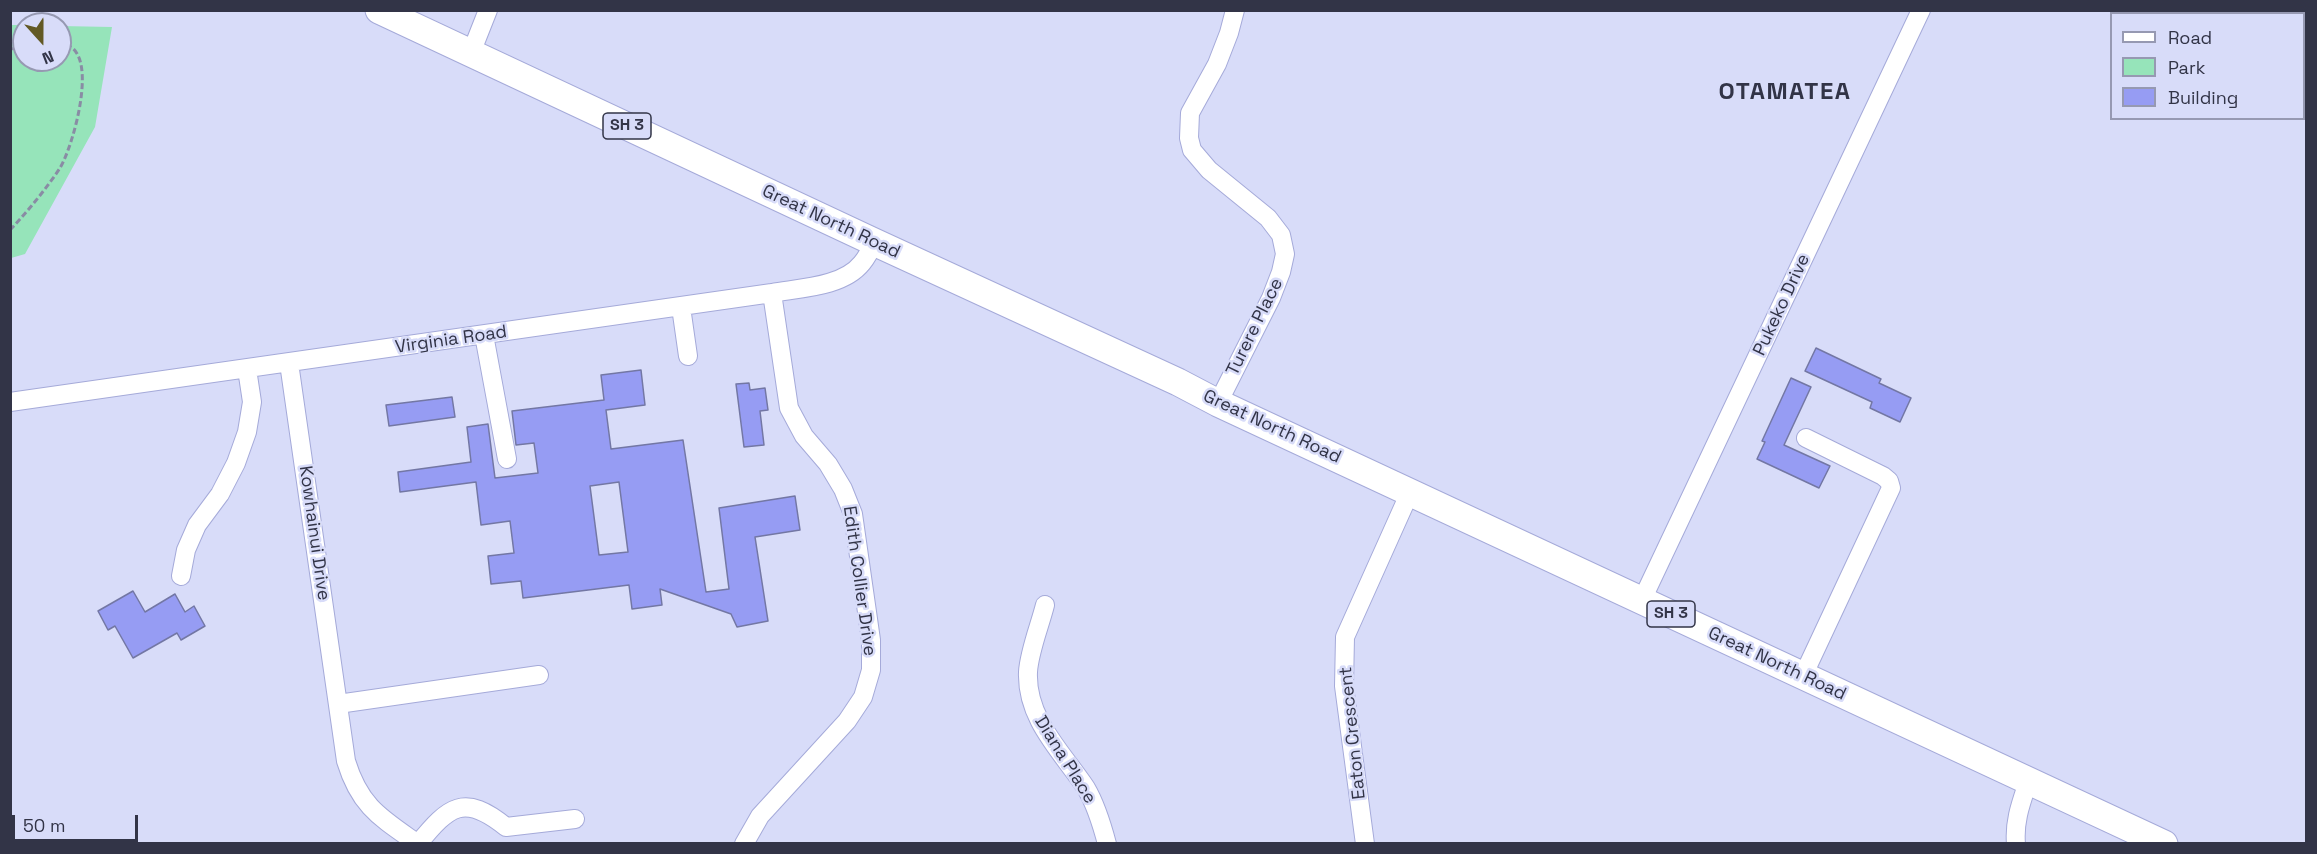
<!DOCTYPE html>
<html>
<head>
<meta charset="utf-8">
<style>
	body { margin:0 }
	#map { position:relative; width:2317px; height:854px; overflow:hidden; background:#d8dcf9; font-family:"Space Grotesk",sans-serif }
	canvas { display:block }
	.frame { position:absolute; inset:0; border:12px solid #323447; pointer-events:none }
	.legend { position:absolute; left:2110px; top:12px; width:195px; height:108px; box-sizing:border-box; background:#d8dcf9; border:2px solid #9699b2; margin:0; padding:8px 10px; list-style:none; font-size:18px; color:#323447 }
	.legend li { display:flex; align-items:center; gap:12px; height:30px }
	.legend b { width:30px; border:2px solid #9699b2 }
	.north { position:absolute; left:12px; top:12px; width:60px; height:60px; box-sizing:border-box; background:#d8dcf9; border:2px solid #9699b2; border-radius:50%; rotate:159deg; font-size:16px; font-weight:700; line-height:24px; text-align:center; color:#323447 }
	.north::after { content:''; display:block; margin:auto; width:21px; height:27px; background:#625925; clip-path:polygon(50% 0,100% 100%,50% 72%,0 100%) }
	.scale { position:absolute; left:12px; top:815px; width:126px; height:27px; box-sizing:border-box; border:3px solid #323447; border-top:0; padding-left:8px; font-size:18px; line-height:21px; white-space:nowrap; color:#323447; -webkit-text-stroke:4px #d8dcf9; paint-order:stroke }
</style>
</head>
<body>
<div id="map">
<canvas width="2317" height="854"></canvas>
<div class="frame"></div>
<ul class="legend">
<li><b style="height:8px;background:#fff"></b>Road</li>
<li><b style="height:16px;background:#96e4ba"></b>Park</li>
<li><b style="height:16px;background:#969cf3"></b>Building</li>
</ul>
<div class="north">N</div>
<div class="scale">50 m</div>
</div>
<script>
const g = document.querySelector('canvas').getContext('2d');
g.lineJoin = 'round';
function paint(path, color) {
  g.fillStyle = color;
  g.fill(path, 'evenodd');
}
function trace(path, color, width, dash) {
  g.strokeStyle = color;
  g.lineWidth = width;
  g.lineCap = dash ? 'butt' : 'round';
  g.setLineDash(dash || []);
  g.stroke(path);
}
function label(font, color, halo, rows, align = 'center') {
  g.font = font + ' "Space Grotesk",sans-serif';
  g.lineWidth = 5;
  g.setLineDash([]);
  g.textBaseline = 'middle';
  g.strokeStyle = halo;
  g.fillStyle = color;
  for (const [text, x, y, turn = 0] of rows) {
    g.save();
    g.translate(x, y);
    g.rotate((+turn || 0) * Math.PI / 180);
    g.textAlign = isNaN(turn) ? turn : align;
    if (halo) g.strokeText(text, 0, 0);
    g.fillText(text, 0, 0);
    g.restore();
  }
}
const green = new Path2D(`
	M11,25H24V60H60V26L112,27L95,127L25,254L11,258Z`);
const building = new Path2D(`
	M1816,348L1881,379L1879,383L1911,398L1900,422L1870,408L1872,402L1805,371Z
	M641,370L645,405L606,410L611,449L683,440L706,592L729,589L719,508L795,496L800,530L755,537L768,621L737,627L731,614L660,589L662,605L632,609L629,585L523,598L521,581L491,584L488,556L514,553L510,521L481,525L476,482L400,492L398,472L471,462L467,427L488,424L495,478L538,473L534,443L516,445L512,411L604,400L601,375ZM619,482L628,552L599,555L590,486Z
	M1791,378L1811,387L1784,445L1830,466L1819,488L1757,459L1765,442L1762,441Z
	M749,383L750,390L765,388L768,410L760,411L764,445L744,447L736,384Z
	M452,397L455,417L389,426L386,405Z
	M133,591L145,612L175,594L185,612L194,606L205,626L181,640L177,633L133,658L115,626L108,630L98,611Z`);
const path = new Path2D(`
	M10,49L24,47
	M10,230C28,211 46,189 60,168C73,147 103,44 60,44`);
const minor = new Path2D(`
	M2152,14L2153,10
	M471,53L488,10
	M681,307L688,356
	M484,335L507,459
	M289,363L346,761C360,807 381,818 418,844
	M10,402L772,293C800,288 843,287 862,263C867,257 871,249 874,242
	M1218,403L1271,298L1281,272L1285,254L1281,235L1268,218L1209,170L1192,150L1189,138L1190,113L1217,64L1229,33L1235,10
	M181,576L186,550L197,525L220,494L236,463L247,432L252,402L247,369
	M1642,600L1921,10
	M1045,605C1040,625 1029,652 1028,672C1026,719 1062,752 1086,788C1096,805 1102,825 1107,844
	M1803,676L1891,488L1889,481L1883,476L1806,438
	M338,704L539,675
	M418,844C449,806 464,793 506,827L575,819
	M744,844L760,816L847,721L863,697L871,670V640L853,514L843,489L828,464L804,436L789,408L772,293
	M1365,844L1344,686L1345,637L1410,492
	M2016,844C2014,821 2021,803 2028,782`);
const highway = new Path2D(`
	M379,10L874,242L1178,382L1218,403L2164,844`);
const shields = [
	[627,126,48],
	[1671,614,48]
];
const shieldNames = [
	["SH 3",627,126],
	["SH 3",1671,614]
];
const streetNames = [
	["Great North Road",831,222,25],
	["Pukeko Drive",1782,305,-65],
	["Turere Place",1255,327,-64],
	["Virginia Road",451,340,-8],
	["Great North Road",1272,427,25],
	["Kowhainui Drive",314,533,82],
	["Edith Collier Drive",859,581,82],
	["Great North Road",1777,664,25],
	["Eaton Crescent",1353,733,-96],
	["Diana Place",1065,760,58]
];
const districtNames = [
	["OTAMATEA",1785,92]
];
paint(green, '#96e4ba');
paint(building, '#969cf3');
trace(building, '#7377a4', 1.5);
trace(minor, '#a5aad9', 20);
trace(highway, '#a5aad9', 29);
trace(path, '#898ca4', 3, [6, 3]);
trace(minor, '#fff', 18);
trace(highway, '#fff', 27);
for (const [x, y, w] of shields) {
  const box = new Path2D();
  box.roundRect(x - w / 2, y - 13, w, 26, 4.5);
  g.fillStyle = '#d8dcf9';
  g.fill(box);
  trace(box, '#323447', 1.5);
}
label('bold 16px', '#323447', null, shieldNames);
label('18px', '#323447', '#d8dcf9', streetNames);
g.letterSpacing = '1.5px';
label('bold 24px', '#323447', '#d8dcf9', districtNames);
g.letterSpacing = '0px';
</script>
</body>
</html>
